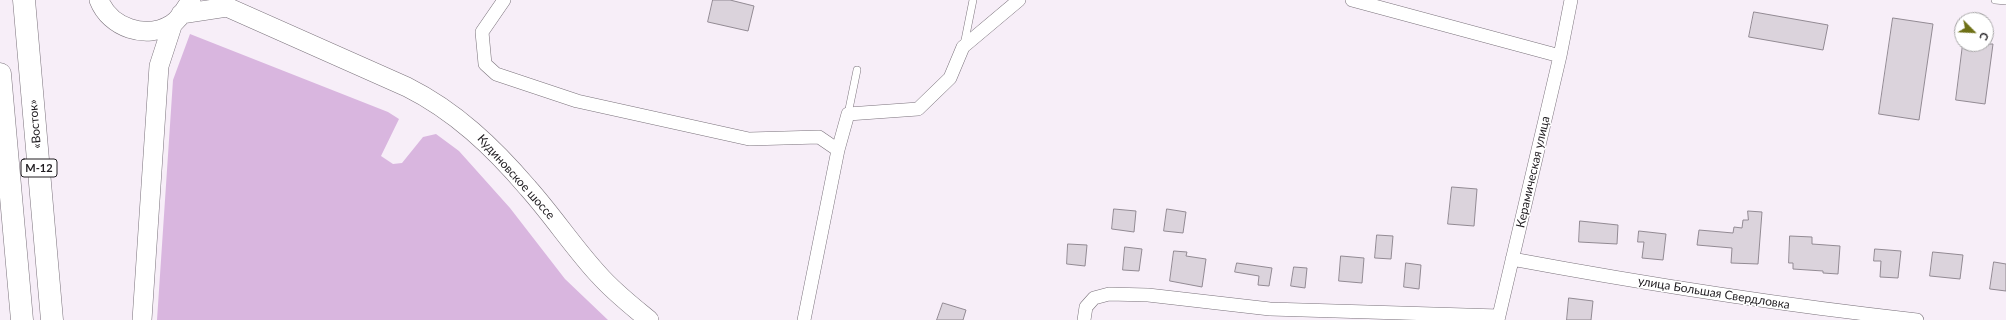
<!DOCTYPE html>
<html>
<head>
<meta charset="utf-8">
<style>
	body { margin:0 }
	#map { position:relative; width:2006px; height:320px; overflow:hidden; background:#f7eef8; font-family:Lato,sans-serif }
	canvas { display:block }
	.north { position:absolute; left:1954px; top:12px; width:40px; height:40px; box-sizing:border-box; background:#fff; border:1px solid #a6a5a6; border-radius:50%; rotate:114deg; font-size:11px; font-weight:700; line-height:16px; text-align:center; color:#201d21 }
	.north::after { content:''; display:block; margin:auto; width:14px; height:18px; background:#6e7015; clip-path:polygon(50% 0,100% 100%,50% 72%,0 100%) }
</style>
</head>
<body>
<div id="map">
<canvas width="2006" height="320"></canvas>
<div class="north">С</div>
</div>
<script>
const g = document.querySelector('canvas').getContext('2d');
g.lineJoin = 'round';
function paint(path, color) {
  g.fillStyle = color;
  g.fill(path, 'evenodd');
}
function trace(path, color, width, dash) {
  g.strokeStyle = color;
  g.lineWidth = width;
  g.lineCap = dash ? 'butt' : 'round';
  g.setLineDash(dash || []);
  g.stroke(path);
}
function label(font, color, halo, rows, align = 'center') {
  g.font = font + ' Lato,sans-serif';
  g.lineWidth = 3;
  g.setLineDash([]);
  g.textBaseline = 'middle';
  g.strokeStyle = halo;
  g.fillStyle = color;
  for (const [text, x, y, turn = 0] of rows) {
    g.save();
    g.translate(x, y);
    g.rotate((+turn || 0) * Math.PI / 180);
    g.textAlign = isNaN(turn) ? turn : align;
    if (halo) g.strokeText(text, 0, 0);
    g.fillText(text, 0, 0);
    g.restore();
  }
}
const green = new Path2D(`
	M190,34L388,112L399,119L381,156L393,164L402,163L423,137L436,134L459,151L510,208L565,279L608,320H157L173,80Z`);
const building = new Path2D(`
	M713,0H730L754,6L748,31L708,22Z
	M1754,12L1828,25L1823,50L1749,37Z
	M1893,18L1933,24L1919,120L1879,114Z
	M1963,44H1993L1985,104L1956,100Z
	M1452,187L1477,189L1474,226L1448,224Z
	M1114,209L1136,211L1134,232L1112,229Z
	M1167,209L1186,212L1183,233L1164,231Z
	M1748,211L1762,212L1758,264L1731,263L1732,248L1697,245L1699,230L1733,233L1734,227L1742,228L1743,220H1748Z
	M1580,221L1618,225L1617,244L1579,242Z
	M1639,231L1666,234L1663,260L1642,258L1644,242H1638Z
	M1377,235L1393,236L1391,259L1375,258Z
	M1790,236L1812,237V244L1840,246L1838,274L1823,273V271L1793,269V263H1789Z
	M1068,244L1087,245L1085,266L1067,264Z
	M1125,247L1142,249L1139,271L1123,270Z
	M1875,249L1901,251L1898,278L1880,277L1881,261H1874Z
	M1174,251L1187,252L1186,256L1206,259L1202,287L1170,281Z
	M1933,252L1963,255L1960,279L1930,276Z
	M1341,256L1364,258L1362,283L1339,281Z
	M1994,262L2006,264V291L1990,289Z
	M1237,263L1272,268L1269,286L1258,285L1259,276L1235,272Z
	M1406,263L1421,265L1419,289L1404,287Z
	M1294,267L1307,268L1305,288L1291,286Z
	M1569,298L1593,301L1591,320H1567Z
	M943,303L966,310L963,320H937Z`);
const lane = new Path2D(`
	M1995,0L2006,1
	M964,45L973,0
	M848,114L857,70`);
const street = new Path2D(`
	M504,0L482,32L485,64L496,74L577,101L749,139L819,137L838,150
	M1352,0L1560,56
	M1512,259C1646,284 1781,305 1917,320
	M804,320L838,150L848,114L918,109L950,78L963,47L1019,0
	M1084,320L1086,307L1094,298L1109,294L1148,295L1270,309L1499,316
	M1498,320L1560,56L1571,0`);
const secondary = new Path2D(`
	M99,0C110,28 146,40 172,24C180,19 186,8 191,0
	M221,0L227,7L407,87C455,111 493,147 528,188C553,216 574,248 599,275C614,292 632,306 649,320
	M181,14L227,7
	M142,320L159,66L173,23`);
const highway = new Path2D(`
	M24,0L52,320
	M0,74L22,320`);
const shields = [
	[39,168,36]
];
const shieldNames = [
	["М-12",39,168]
];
const streetNames = [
	["«Восток»",35,124,-95],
	["Керамическая улица",1533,172,-77],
	["Кудиновское шоссе",516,177,48],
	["улица Большая Свердловка",1714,293,9]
];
paint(green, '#d9b6df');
paint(building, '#dbd3dc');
trace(building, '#928a93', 1);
trace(lane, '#7a727b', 8);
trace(street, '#7a727b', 14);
trace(secondary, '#7a727b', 20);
trace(highway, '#7a727b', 23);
trace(lane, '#fff', 7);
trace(street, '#fff', 13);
trace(secondary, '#fff', 19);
trace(highway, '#fff', 22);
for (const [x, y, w] of shields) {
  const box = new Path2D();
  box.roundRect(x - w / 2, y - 9, w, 18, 3);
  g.fillStyle = '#fff';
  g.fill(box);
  trace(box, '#201d21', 1);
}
label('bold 11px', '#201d21', null, shieldNames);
label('12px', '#201d21', '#fff', streetNames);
</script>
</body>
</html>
